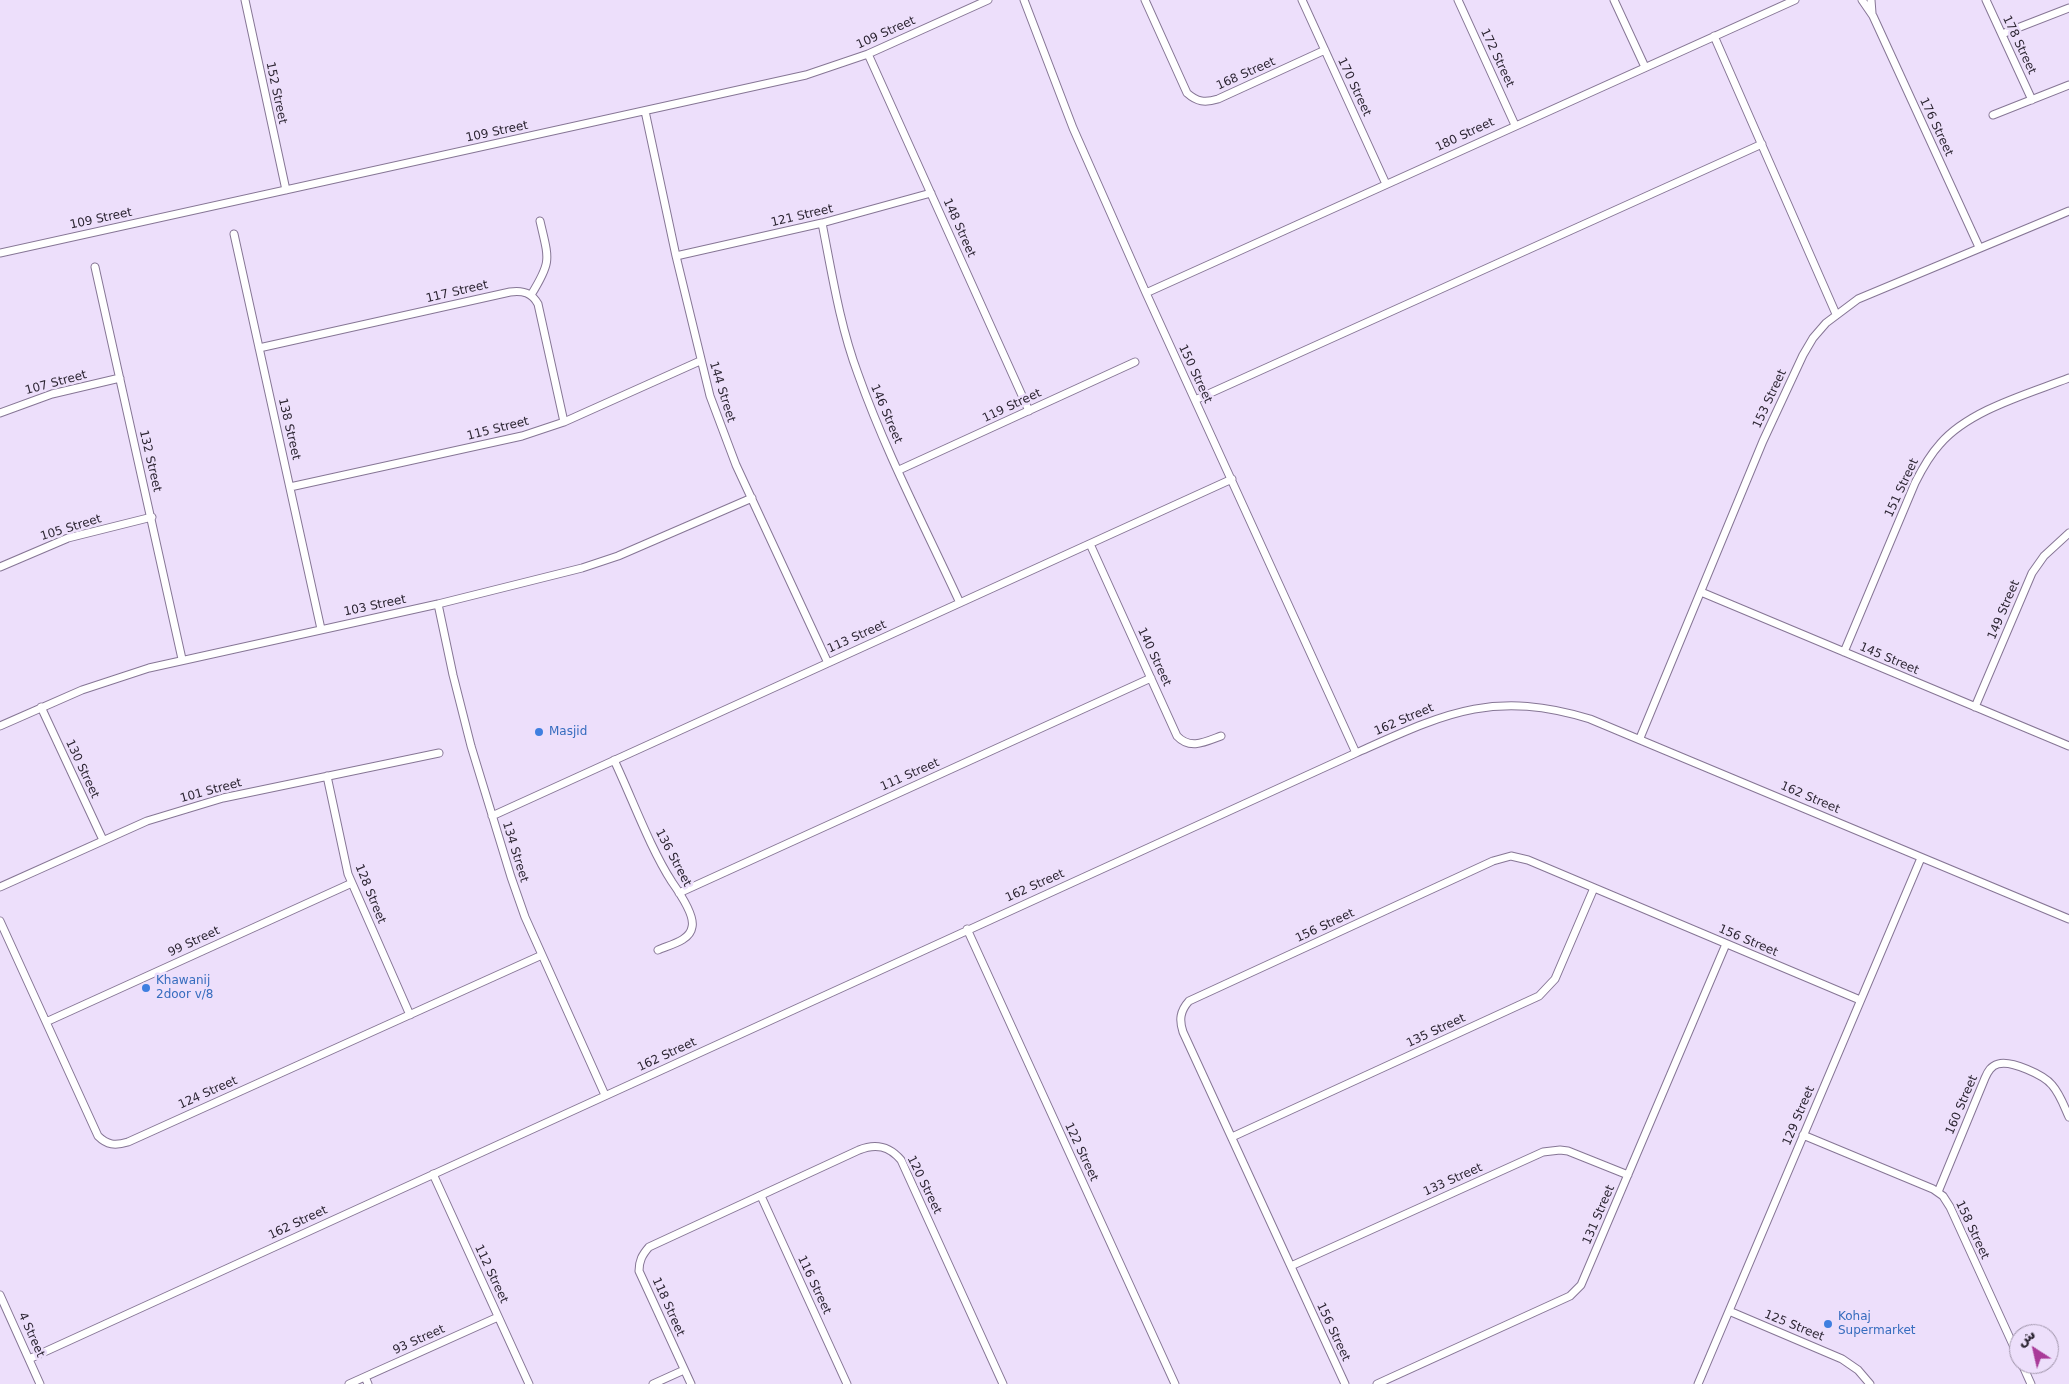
<!DOCTYPE html>
<html>
<head>
<meta charset="utf-8">
<style>
	body { margin:0 }
	#map { position:relative; width:2069px; height:1384px; overflow:hidden; background:#eddffb; font-family:"DejaVu Sans",Vazirmatn,sans-serif }
	canvas { display:block }
	.north { position:absolute; left:2009px; top:1324px; width:50px; height:50px; box-sizing:border-box; background:#eddffb; border:1px solid #a095ab; border-radius:50%; rotate:325deg; font-size:14px; font-weight:700; line-height:20px; text-align:center; color:#2d2633 }
	.north::after { content:''; display:block; margin:auto; width:18px; height:22px; background:#a93b99; clip-path:polygon(50% 0,100% 100%,50% 72%,0 100%) }
</style>
</head>
<body>
<div id="map">
<canvas width="2069" height="1384"></canvas>
<div class="north">ش</div>
</div>
<script>
const g = document.querySelector('canvas').getContext('2d');
g.lineJoin = 'round';
function trace(path, color, width, dash) {
  g.strokeStyle = color;
  g.lineWidth = width;
  g.lineCap = dash ? 'butt' : 'round';
  g.setLineDash(dash || []);
  g.stroke(path);
}
function label(font, color, halo, rows, align = 'center') {
  g.font = font + ' "DejaVu Sans",sans-serif';
  g.lineWidth = 5;
  g.setLineDash([]);
  g.textBaseline = 'middle';
  g.strokeStyle = halo;
  g.fillStyle = color;
  for (const [text, x, y, turn = 0] of rows) {
    g.save();
    g.translate(x, y);
    g.rotate((+turn || 0) * Math.PI / 180);
    g.textAlign = isNaN(turn) ? turn : align;
    if (halo) g.strokeText(text, 0, 0);
    g.fillText(text, 0, 0);
    g.restore();
  }
}
const street = new Path2D(`
	M245,0L286,190
	M1024,0L1073,128L1146,293L1356,753
	M1145,0L1187,93C1197,102 1205,103 1218,99L1325,50
	M1302,0L1386,184
	M1458,0L1515,125
	M1614,0L1645,67
	M1862,0L1873,16L1979,247
	M1871,0L1872,13
	M1986,0L2032,100
	M2002,34L2069,8
	M1714,36L1836,314
	M868,54L1029,411
	M645,111L676,256L710,396L736,465L828,663
	M1993,115L2069,85
	M822,223C832,274 840,326 858,374C886,453 925,527 960,603
	M234,234L321,629
	M0,253L806,75L868,54L988,0
	M676,256L822,223L931,193
	M95,267L182,659
	M1146,293L1795,0
	M531,295C552,261 549,260 540,221
	M259,348L510,292C523,290 532,293 538,304L564,422
	M1195,400L1762,144
	M0,413L52,394L120,378
	M899,470L1135,362
	M290,487L522,436L564,422L700,361
	M1090,544L1177,736C1190,750 1205,742 1221,736
	M0,567L68,538L152,517
	M1701,592L2069,746
	M438,604L453,675L471,746L511,877L525,917L605,1095
	M1844,652L1915,483C1922,469 1929,456 1940,444C1969,410 2028,394 2069,378
	M41,707L103,840
	M1975,707L2032,573L2044,556L2069,533
	M0,726L82,690L149,668L438,604L582,568L618,556L752,498
	M1640,738L1763,441L1803,355L1813,338L1826,323L1858,299L2069,211
	M614,760C632,798 650,848 672,882C679,892 695,916 692,927C690,941 669,945 658,950
	M327,776L348,874L410,1015
	M492,816L1232,479
	M0,887L147,821L223,798L439,753
	M679,893L1151,678
	M0,921L98,1136C107,1145 115,1146 128,1142L542,955
	M967,929L1175,1384
	M46,1022L352,883
	M1803,1135L1933,1189L1943,1196L1950,1207L2019,1358
	M1232,1137L1539,996L1555,979L1594,888
	M433,1174L529,1384
	M1938,1192L1985,1078C1988,1071 1991,1066 1998,1064C2011,1060 2044,1075 2052,1085C2060,1094 2064,1106 2069,1117
	M761,1196L847,1384
	M1291,1266L1543,1152L1560,1150L1568,1151L1628,1175
	M0,1295L40,1384
	M1729,1311L1842,1359L1858,1370L1870,1384
	M29,1359L1356,753C1444,714 1492,689 1590,719L2069,919
	M2022,1364L2031,1384
	M365,1377L368,1384
	M349,1384L498,1317
	M653,1384L684,1370
	M691,1384L639,1271C639,1261 642,1255 649,1247L859,1150C876,1143 889,1146 901,1160L1003,1384
	M1345,1384L1183,1032C1179,1020 1180,1011 1189,1001L1493,861L1511,856L1528,860L1860,1000
	M1377,1384L1570,1296L1581,1285L1726,944
	M1698,1384L1921,858`);
const markers = [
	[539,732,5,"#3f7fe0"],
	[146,988,5,"#3f7fe0"],
	[1828,1324,5,"#3f7fe0"]
];
const streetNames = [
	["109 Street",886,33,-24],
	["178 Street",2019,45,65],
	["172 Street",1497,58,65],
	["168 Street",1246,74,-24],
	["170 Street",1354,87,65],
	["152 Street",276,93,78],
	["176 Street",1936,127,65],
	["109 Street",497,132,-12],
	["180 Street",1465,135,-25],
	["121 Street",802,216,-13],
	["109 Street",101,219,-12],
	["148 Street",959,228,66],
	["117 Street",457,292,-13],
	["150 Street",1195,374,65],
	["107 Street",56,383,-15],
	["144 Street",722,392,73],
	["153 Street",1770,399,-65],
	["119 Street",1012,406,-25],
	["146 Street",886,414,67],
	["138 Street",289,429,77],
	["115 Street",498,429,-14],
	["132 Street",150,461,77],
	["151 Street",1902,488,-65],
	["105 Street",71,528,-17],
	["103 Street",375,606,-12],
	["149 Street",2004,610,-67],
	["113 Street",857,637,-24],
	["140 Street",1154,657,65],
	["145 Street",1889,659,23],
	["162 Street",1404,720,-23],
	["130 Street",82,769,65],
	["111 Street",910,775,-24],
	["101 Street",211,791,-15],
	["162 Street",1810,798,23],
	["134 Street",515,852,73],
	["136 Street",673,858,62],
	["162 Street",1035,886,-24],
	["128 Street",370,894,68],
	["156 Street",1325,926,-25],
	["156 Street",1748,941,23],
	["99 Street",194,942,-25],
	["135 Street",1436,1031,-25],
	["162 Street",667,1055,-25],
	["124 Street",208,1093,-24],
	["160 Street",1962,1105,-67],
	["129 Street",1799,1116,-67],
	["122 Street",1081,1152,65],
	["133 Street",1453,1180,-24],
	["120 Street",924,1185,64],
	["131 Street",1599,1215,-67],
	["162 Street",298,1223,-25],
	["158 Street",1972,1230,65],
	["112 Street",491,1274,65],
	["116 Street",814,1285,65],
	["118 Street",668,1307,66],
	["125 Street",1794,1326,22],
	["156 Street",1333,1332,65],
	["4 Street",31,1335,66],
	["93 Street",419,1340,-24]
];
const shopNames = [
	["Masjid",549,732],
	["Khawanij",156,981],
	["2door v/8",156,995],
	["Kohaj",1838,1317],
	["Supermarket",1838,1331]
];
trace(street, '#867695', 9);
trace(street, '#fff', 7);
for (const [x, y, r, color] of markers) {
  const dot = new Path2D();
  dot.arc(x, y, r, 0, 2 * Math.PI);
  g.fillStyle = color;
  g.fill(dot);
  trace(dot, '#eddffb', 2);
}
label('12px', '#2d2633', '#eddffb', streetNames);
label('12px', '#366cbe', '#eddffb', shopNames, 'left');
</script>
</body>
</html>
